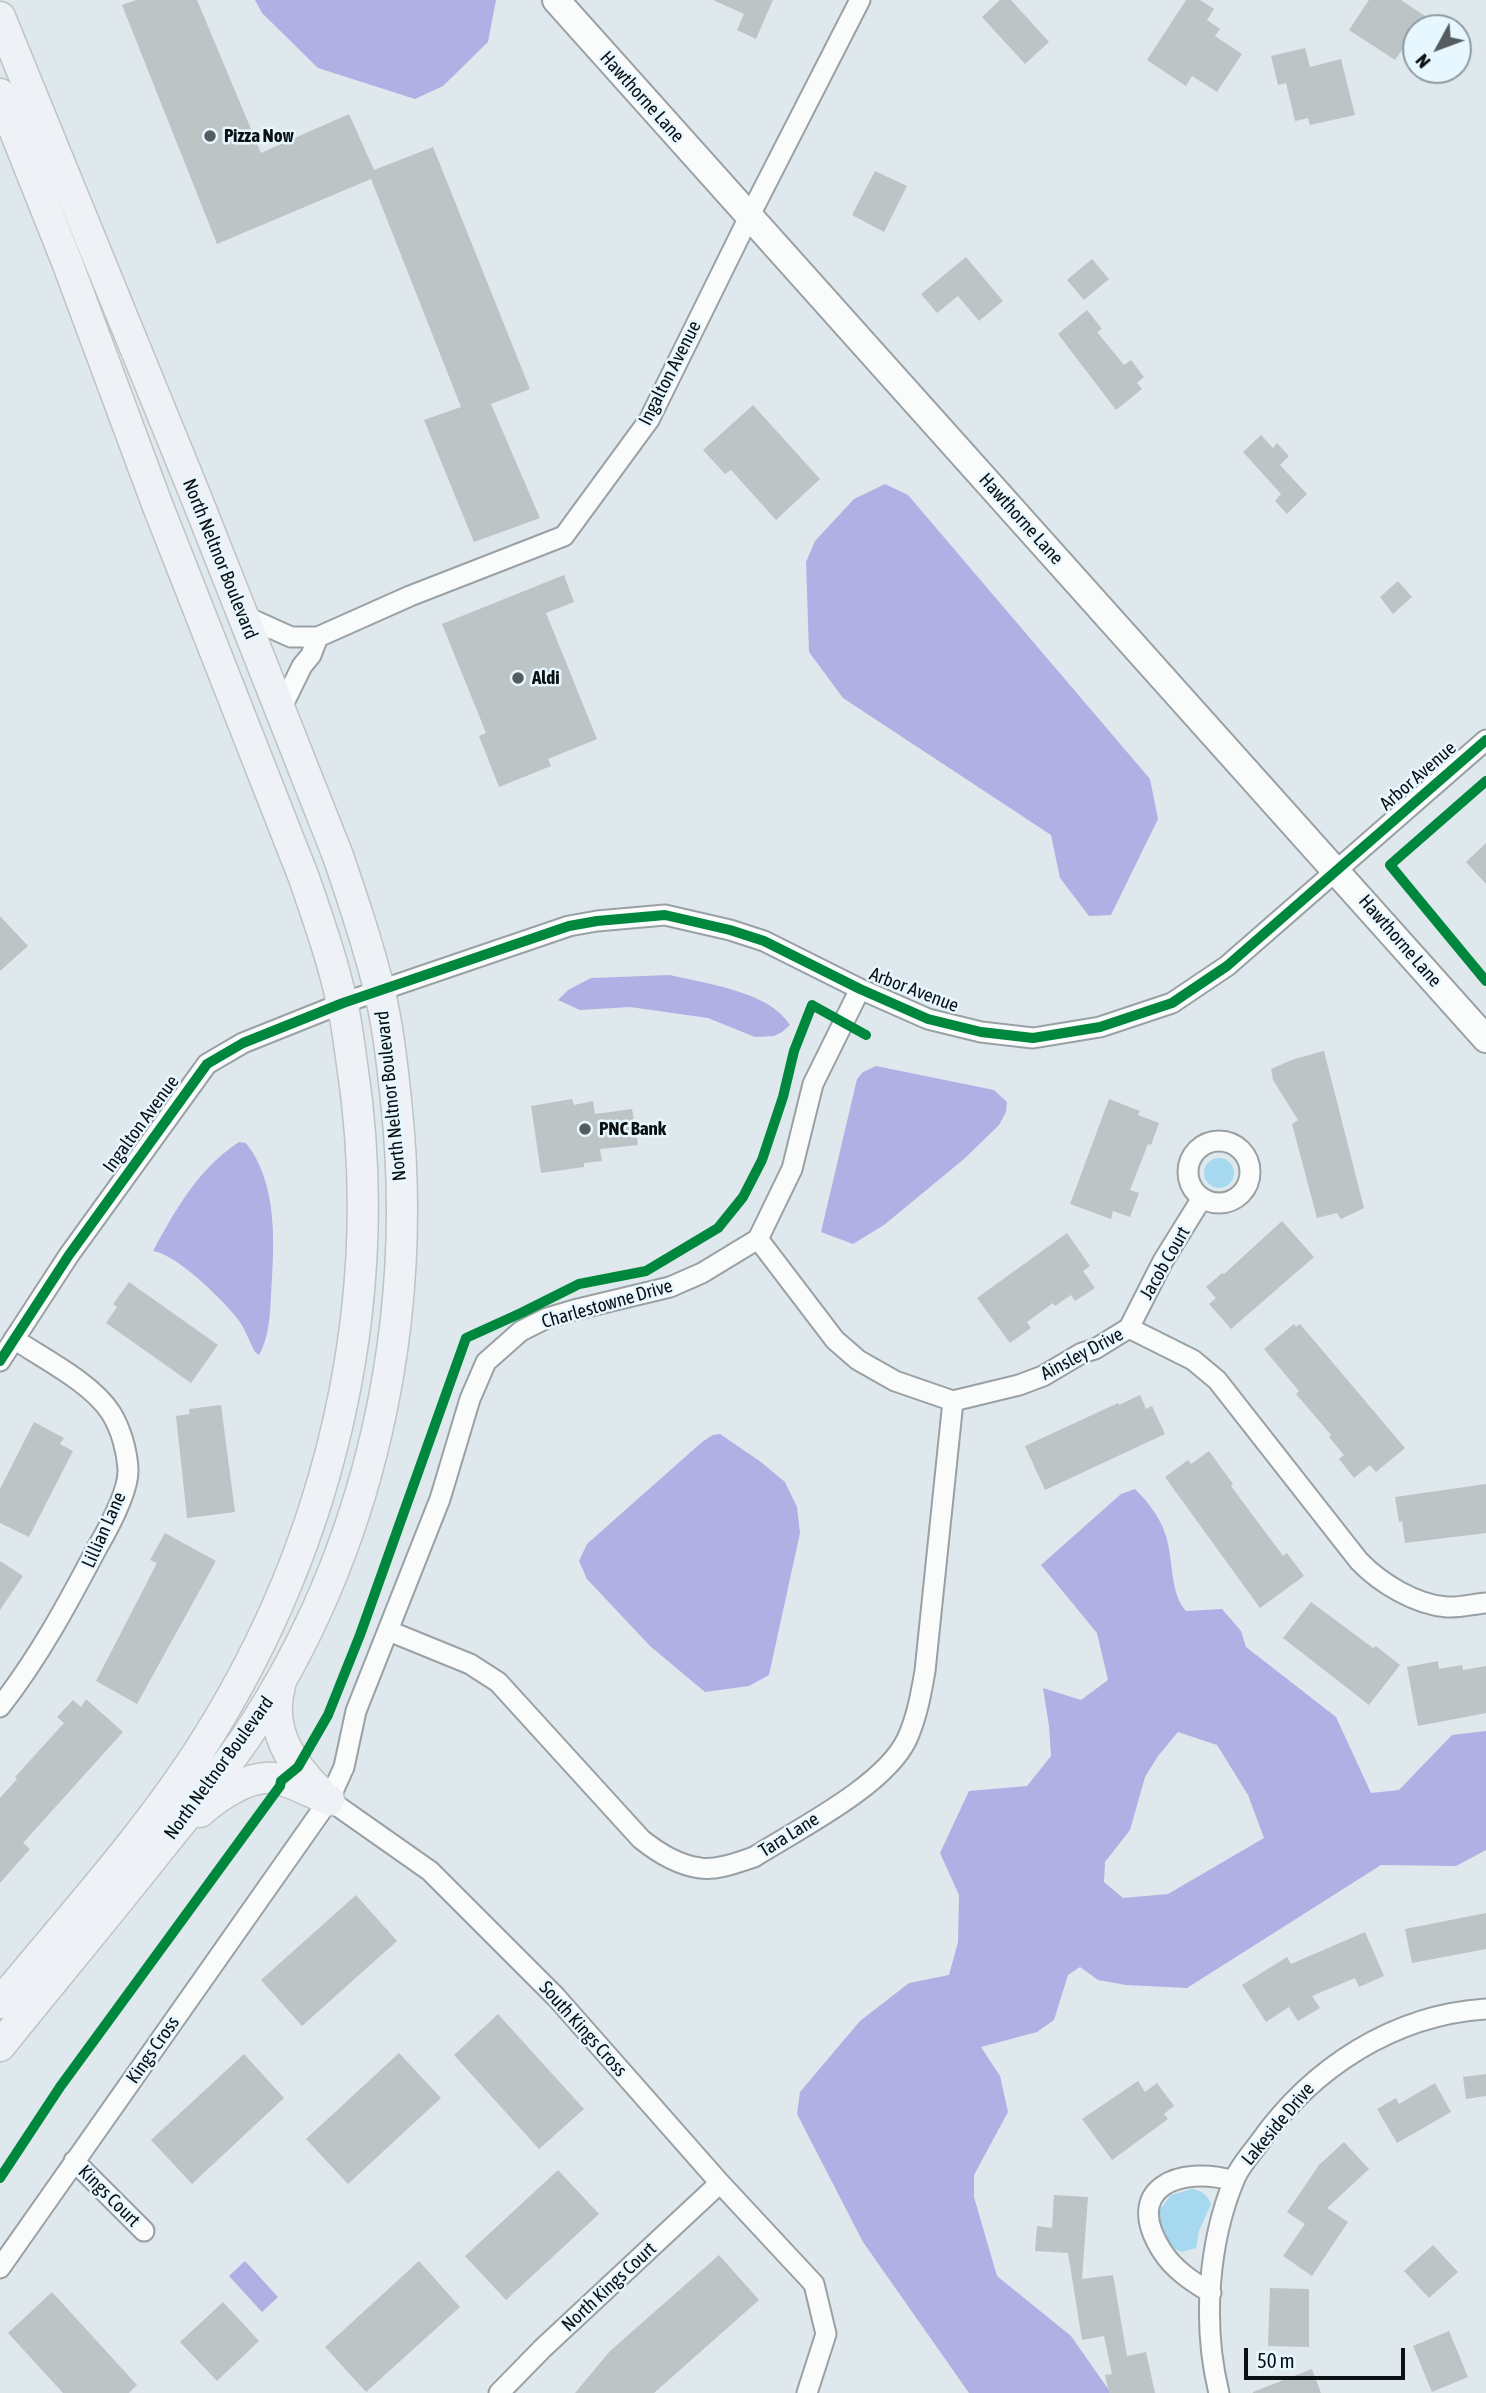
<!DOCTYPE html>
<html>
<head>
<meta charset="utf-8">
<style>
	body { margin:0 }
	#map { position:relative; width:1486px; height:2393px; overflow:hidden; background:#dfe8ec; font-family:"Asap Condensed",sans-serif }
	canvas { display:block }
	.north { position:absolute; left:1402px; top:14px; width:70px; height:70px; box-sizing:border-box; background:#e7f7ff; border:2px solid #8f9ba1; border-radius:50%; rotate:229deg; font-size:19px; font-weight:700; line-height:28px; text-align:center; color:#0b1013 }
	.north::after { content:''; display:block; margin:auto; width:24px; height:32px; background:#555c5f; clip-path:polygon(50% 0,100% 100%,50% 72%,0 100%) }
	.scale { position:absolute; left:1244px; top:2348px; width:161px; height:32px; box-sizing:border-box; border:4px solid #0b1013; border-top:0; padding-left:9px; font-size:21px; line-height:24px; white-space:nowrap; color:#0b1013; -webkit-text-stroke:5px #e7f7ff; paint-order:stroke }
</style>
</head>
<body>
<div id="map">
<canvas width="1486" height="2393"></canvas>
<div class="north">N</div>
<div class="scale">50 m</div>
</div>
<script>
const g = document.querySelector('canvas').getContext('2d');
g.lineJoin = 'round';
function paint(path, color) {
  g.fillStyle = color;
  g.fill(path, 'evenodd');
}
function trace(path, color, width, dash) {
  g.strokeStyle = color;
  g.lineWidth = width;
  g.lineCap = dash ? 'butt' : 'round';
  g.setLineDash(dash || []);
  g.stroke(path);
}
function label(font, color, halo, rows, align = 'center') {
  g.font = font + ' "Asap Condensed",sans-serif';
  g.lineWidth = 5;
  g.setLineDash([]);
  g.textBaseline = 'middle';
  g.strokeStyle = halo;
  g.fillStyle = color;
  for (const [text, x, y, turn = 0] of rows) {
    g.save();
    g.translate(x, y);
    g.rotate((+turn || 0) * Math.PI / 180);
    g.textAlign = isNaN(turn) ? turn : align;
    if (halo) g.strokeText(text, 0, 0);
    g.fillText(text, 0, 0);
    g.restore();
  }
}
const green = new Path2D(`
	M1204 1173a15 15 0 1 1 30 0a15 15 0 1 1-30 0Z
	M1192,2189C1202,2191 1207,2194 1211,2204L1199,2231L1196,2248L1182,2252C1162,2244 1161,2232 1158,2212L1171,2195Z`);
const water = new Path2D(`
	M255,0H496L488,42L443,86L415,99L318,68L262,13Z
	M885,484L908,495L1150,779L1158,819L1111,915L1089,916L1060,878L1051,835L843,698L809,652L806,562L815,541L854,499Z
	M670,975C706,984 769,991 790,1025L782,1032L774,1036L755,1037L708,1018L630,1007L580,1010L558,1000L568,990L591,978Z
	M876,1066L994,1090L1007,1102L1006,1112L999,1125L964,1159L884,1225L853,1244L821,1232L857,1079L863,1072Z
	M239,1142L246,1143C279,1185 274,1247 271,1296C270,1315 269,1338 259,1355L255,1352C249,1341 245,1328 237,1318C222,1299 176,1254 153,1251C176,1209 198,1169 239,1142Z
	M720,1434L761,1462L785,1482L797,1507L800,1533L769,1675L749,1686L705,1692L650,1646L587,1579L579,1561L587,1544L702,1442L713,1435Z
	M1135,1489C1150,1504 1164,1522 1168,1544C1173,1566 1171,1594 1186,1611L1222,1609L1241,1631L1246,1647L1336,1717L1371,1793L1399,1790L1452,1735L1486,1731V1850L1456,1866L1381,1865L1187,1988L1126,1985L1098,1980L1080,1967L1068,1975L1054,2020L1037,2032L981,2047L1000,2076L1008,2112L974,2175V2197L997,2276L1071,2336L1111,2393H969L863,2242L797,2114L800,2092L860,2021L909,1983L949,1975L958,1942L959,1895L940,1853L969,1791L1027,1786L1051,1756L1049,1726L1043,1688L1081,1700L1108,1680L1097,1633L1041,1565L1121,1494ZM1178,1732L1217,1745L1248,1795L1264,1838L1168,1894L1123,1898L1104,1882L1105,1862L1130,1830L1145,1777L1158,1756Z
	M245,2261L278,2297L262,2312L229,2276Z`);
const building = new Path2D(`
	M136,0H197L261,153L349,114L374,170L433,147L530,389L491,404L540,518L474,542L424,420L461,407L371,179L217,244L122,5Z
	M713,0H773L756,39L737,30L744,14Z
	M1000,0H1011L1049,42L1025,64L982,17Z
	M1186,0H1200L1214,9L1207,20L1220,29L1215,36L1242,54L1217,92L1192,76L1186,86L1147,60Z
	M1369,0H1401L1425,16L1395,60L1349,30Z
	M1305,48L1310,67L1341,59L1355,115L1310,125L1308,118L1295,121L1286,83L1278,85L1271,56Z
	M875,171L907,186L884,232L852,215Z
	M966,257L1003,301L979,321L958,296L937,313L921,294Z
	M1092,259L1109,279L1084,300L1067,280Z
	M1087,310L1102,329L1097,332L1124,365L1131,360L1144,377L1137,383L1142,389L1116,410L1058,334Z
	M753,405L820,479L776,520L731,470L725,474L703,450Z
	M1261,435L1273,448L1277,443L1289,456L1280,465L1307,494L1287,514L1275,501L1281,494L1243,452Z
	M564,575L574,602L546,613L597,739L548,759L551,766L499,787L479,736L486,733L442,624Z
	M1398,581L1412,597L1393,614L1380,597Z
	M1486,843V884L1466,862Z
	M0,916L28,946L0,971Z
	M1324,1051L1364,1208L1341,1219L1337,1213L1317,1218L1292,1124L1298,1120L1273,1080L1271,1069L1294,1059Z
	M572,1099L574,1105L593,1101L595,1114L632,1109L638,1145L600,1149L602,1161L584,1163V1167L541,1173L531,1106Z
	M1109,1099L1140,1111L1138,1115L1159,1123L1151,1145L1148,1144L1130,1190L1139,1193L1130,1217L1113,1211L1111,1219L1070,1204Z
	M1282,1221L1314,1257L1231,1329L1209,1304L1216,1298L1206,1287L1222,1273L1224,1274Z
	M1067,1233L1090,1266L1083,1271L1095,1288L1075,1301L1071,1295L1055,1306L1053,1303L1027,1322L1031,1328L1010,1343L977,1298Z
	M129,1282L218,1345L191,1383L106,1323L117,1307L113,1304Z
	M1294,1324L1296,1327L1300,1324L1405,1448L1376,1472L1370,1465L1354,1478L1339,1459L1344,1455L1329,1437L1331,1435L1296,1394L1299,1391L1264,1349Z
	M1140,1395L1146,1409L1152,1406L1165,1434L1045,1490L1025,1446L1118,1403L1119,1405Z
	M221,1405L235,1512L187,1518L176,1416L190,1414L189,1409Z
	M34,1422L64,1438L60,1444L73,1451L29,1537L0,1523V1489Z
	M1209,1451L1233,1484L1231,1486L1283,1556L1287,1553L1304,1576L1260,1608L1165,1477L1188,1460L1191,1464Z
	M1486,1484V1533L1405,1543L1402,1521L1399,1522L1395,1497Z
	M165,1533L216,1561L137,1704L96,1681L157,1563L150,1560Z
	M0,1561L23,1576L0,1610Z
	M1311,1602L1373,1648L1376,1646L1400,1665L1369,1705L1283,1638Z
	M1438,1661L1439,1669L1462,1665L1463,1670L1486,1666V1713L1418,1726L1407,1667Z
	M86,1699L123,1732L23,1843L30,1849L0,1883V1798L17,1779L15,1777L64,1723L57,1717L73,1700L81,1707Z
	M356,1895L397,1941L302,2026L261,1980Z
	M1486,1913V1949L1412,1963L1405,1929Z
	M1365,1932L1384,1976L1359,1987L1355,1978L1312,1996L1320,2008L1298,2021L1289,2007L1266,2022L1242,1985L1287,1957L1291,1964Z
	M498,2014L584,2109L539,2149L454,2055Z
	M399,2053L441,2098L348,2184L306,2139Z
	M244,2054L284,2098L192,2184L151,2140Z
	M1486,2074V2096L1466,2099L1463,2077Z
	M1138,2081L1145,2092L1157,2083L1174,2106L1164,2114L1168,2119L1112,2160L1082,2119Z
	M1435,2083L1451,2112L1397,2143L1377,2109L1396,2098L1399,2104Z
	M1344,2142L1369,2169L1327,2208L1348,2222L1312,2276L1283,2256L1305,2224L1287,2212L1319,2165Z
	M558,2170L599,2214L506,2300L465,2256Z
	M1054,2195L1088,2197L1082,2279L1113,2275L1127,2356L1146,2352L1155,2393H1109L1105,2375L1112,2374L1104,2336L1082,2340L1068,2253L1035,2251L1037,2226L1052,2228Z
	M1433,2245L1458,2272L1429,2298L1404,2271Z
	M719,2255L759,2300L654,2393H575L610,2351Z
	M419,2261L460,2307L366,2392L325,2347Z
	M1270,2288L1309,2289V2347L1268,2346Z
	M52,2292L137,2385L129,2393H63L8,2333Z
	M223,2302L259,2341L217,2381L180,2342Z
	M1449,2331L1468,2377L1432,2392L1413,2346Z
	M1312,2369L1321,2393H1253V2392Z`);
const street = new Path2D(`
	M242,615L291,637H318L410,596L564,536L649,420L749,217L860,0
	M280,711L302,666L311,655L318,637
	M1188 1172a31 31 0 1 1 62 0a31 31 0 1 1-62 0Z
	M758,1239L835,1340L858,1360L895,1381L953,1401L1019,1385L1043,1376L1082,1353L1095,1349L1129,1328
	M1129,1328L1193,1360L1217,1380L1359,1561C1380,1583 1416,1605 1447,1607C1459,1608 1473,1604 1486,1603
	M1129,1328L1163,1261L1202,1198
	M0,1361L69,1255L207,1064L243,1043L343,1003L569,926L597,921L665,915L730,930L764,941L860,989L928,1019L981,1032L1033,1038L1100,1027L1172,1003L1227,966L1486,740
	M389,1631L470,1664L498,1682L641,1839C657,1852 678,1865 700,1868C716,1871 739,1862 754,1857C798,1829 885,1786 907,1739C917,1717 921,1694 925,1671L953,1401
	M0,1707C39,1657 68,1603 97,1548C108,1529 129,1491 128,1469C127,1451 121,1429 111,1413C92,1383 44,1359 14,1339
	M329,1800L430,1871L556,1997L720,2183L814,2284L826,2334L807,2393
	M74,2161L144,2231
	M0,2268L329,1800L344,1767L356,1711L440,1499L470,1399L486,1362L521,1331L547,1318L574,1310L670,1287L702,1273L758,1239L792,1169L813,1084L860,989
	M1211,2293C1193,2282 1174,2270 1162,2251C1122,2188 1179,2165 1234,2181
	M499,2393L543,2348L720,2183
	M1219,2393C1202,2325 1208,2242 1235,2178C1240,2166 1251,2154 1259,2143C1312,2068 1393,2015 1486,2009`);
const secondary = new Path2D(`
	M556,0L1486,1039`);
const primary = new Path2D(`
	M0,17L194,492L338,856C353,900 368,944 379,989C388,1025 392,1063 396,1100C420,1322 371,1549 247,1736C221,1774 191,1810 162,1846C109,1913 54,1979 0,2046
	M0,94L67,262L157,504L304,878C318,919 333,961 342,1003C347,1023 349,1044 352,1064C388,1299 332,1539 206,1740C147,1834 70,1917 0,2003
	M280,1686C268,1729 291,1764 321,1793
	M200,1812C218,1796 247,1776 273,1778C289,1780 314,1794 329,1800`);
const cycleway = new Path2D(`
	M1486,781L1390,865L1486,981
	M0,1361L69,1255L207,1064L243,1043L343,1003L569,926L597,921L665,915L730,930L764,941L860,989L928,1019L981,1032L1033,1038L1100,1027L1172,1003L1227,966L1486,740
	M0,2178L60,2087L280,1786L281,1781L298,1767L328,1715L360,1635L466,1338L521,1313L579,1284L646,1271L718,1228L743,1197L762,1160L783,1097L794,1051L812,1005L866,1035`);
const markers = [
	[210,136,7,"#555c5f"],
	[518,678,7,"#555c5f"],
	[585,1129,7,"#555c5f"]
];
const streetNames = [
	["Hawthorne Lane",642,97,48],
	["Ingalton Avenue",670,373,-63],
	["Hawthorne Lane",1021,519,48],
	["North Neltnor Boulevard",220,559,68],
	["Arbor Avenue",1418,776,-41],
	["Hawthorne Lane",1400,941,49],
	["Arbor Avenue",914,990,21],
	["North Neltnor Boulevard",391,1096,-96],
	["Ingalton Avenue",141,1124,-54],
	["Jacob Court",1165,1263,-60],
	["Charlestowne Drive",607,1304,-16],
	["Ainsley Drive",1082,1354,-28],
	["Lillian Lane",104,1530,-66],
	["North Neltnor Boulevard",219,1768,-54],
	["Tara Lane",789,1835,-32],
	["South Kings Cross",583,2029,48],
	["Kings Cross",153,2050,-55],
	["Lakeside Drive",1278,2124,-50],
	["Kings Court",109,2196,45],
	["North Kings Court",609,2287,-43]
];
const poiNames = [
	["Pizza Now",224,136],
	["Aldi",532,678],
	["PNC Bank",599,1129]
];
paint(green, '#a6d8ef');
paint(water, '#b2afe4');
paint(building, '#bdc4c6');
trace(street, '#9aa1a4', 23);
trace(secondary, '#9aa1a4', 30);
trace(primary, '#bec3c4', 33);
trace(street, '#fafcfc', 19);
trace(secondary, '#fafcfc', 26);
trace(primary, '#eef2f6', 30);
trace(cycleway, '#00873e', 10);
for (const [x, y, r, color] of markers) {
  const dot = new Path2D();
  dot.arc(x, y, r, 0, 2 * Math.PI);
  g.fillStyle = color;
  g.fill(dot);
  trace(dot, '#e7f7ff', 2.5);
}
label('19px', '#0b1013', '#e7f7ff', streetNames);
label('bold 19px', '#0b1013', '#e7f7ff', poiNames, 'left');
</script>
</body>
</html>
